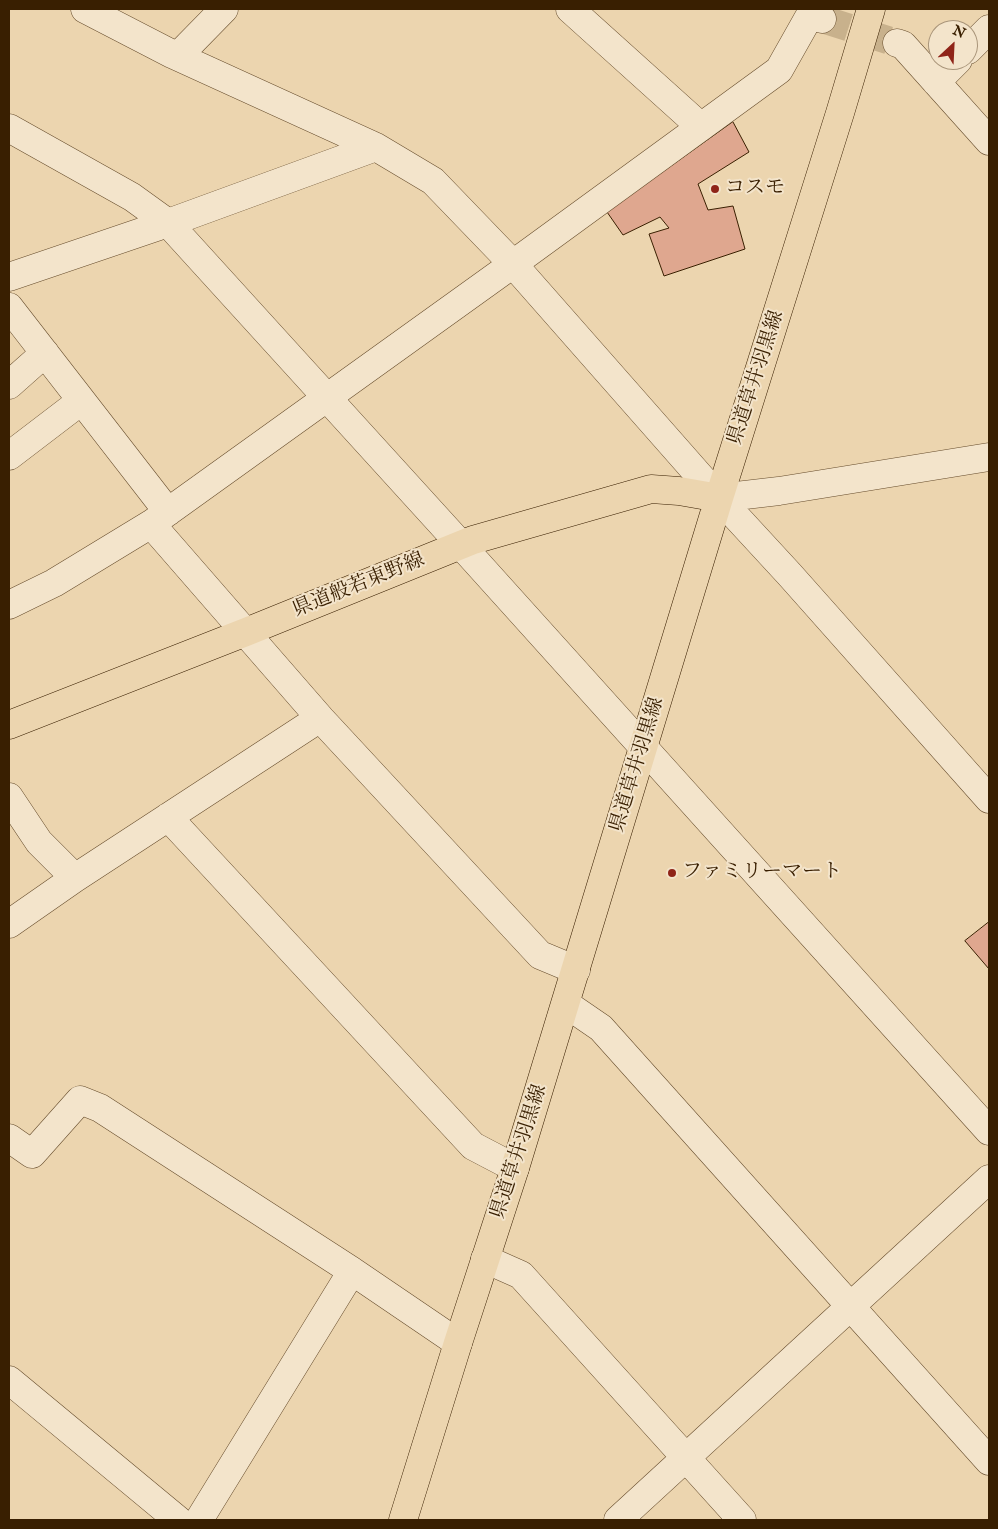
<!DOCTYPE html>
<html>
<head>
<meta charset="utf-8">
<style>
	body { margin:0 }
	#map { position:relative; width:998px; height:1529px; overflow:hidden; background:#ecd5af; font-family:"IM FELL English",serif }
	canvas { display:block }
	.frame { position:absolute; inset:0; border:10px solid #391f01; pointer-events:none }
	.north { position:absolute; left:928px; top:20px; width:50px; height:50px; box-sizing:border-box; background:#f3e4cb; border:1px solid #a9957a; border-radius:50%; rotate:25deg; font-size:14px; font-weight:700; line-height:20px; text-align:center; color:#391f01 }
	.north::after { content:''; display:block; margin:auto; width:18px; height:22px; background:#8f2418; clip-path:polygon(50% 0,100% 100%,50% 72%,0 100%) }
</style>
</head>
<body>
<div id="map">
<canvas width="998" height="1529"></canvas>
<div class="frame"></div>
<div class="north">N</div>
</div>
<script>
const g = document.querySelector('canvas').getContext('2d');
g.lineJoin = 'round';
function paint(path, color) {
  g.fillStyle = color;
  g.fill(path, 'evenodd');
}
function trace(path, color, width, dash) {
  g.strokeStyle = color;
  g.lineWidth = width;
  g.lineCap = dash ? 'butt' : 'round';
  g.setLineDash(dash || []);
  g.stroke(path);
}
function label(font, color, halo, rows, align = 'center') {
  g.font = font + ' "IM FELL English","Noto Serif JP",serif';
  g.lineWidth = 4;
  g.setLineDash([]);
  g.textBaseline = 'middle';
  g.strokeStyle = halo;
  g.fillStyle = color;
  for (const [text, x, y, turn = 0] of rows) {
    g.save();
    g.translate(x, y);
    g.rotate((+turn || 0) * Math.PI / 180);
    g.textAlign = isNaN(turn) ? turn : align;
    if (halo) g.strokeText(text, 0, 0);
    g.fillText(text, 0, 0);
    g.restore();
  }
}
const building = new Path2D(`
	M733,122L749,152L698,184L708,210L733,206L745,249L664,276L649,234L669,228L660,217L623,235L607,212Z
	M989,922V969L965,941Z`);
const minorTunnel = new Path2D(`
	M822,19L897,43`);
const minor = new Path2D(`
	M85,9L172,54L376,147L433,181L513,264L719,498L790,575L989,799
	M570,9L701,127
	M897,43L903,45L989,141
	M968,50L989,29
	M178,56L224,9
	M936,82L958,60
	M9,128L132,197L168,223L461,545L989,1131
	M9,277L168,223L376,147
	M9,307L168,512
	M9,385L45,353
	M9,456L81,401
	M719,498L779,491L989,457
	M151,524L320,718L540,955L576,970
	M9,605L54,583L151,524L513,264L779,70L810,15L822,19
	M9,797L39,842L75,878
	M168,817L473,1146L515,1168
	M9,924L75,878L320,718
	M566,1004L601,1028L989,1461
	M9,1138L32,1154L80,1100L100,1108L352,1271L458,1343
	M485,1259L521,1275L742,1520
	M9,1380L178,1520
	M199,1520L352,1271
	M618,1520L989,1179`);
const major = new Path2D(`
	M9,725L246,632L473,540L651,489L679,491L719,498
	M403,1520L458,1343L515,1168L719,498L840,113L871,9`);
const markers = [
	[715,189,5,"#8f2418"],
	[672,873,5,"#8f2418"]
];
const poiNames = [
	["コスモ",725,189],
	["ファミリーマート",682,873]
];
const streetNames = [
	["県道草井羽黒線",757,378,-72],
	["県道般若東野線",359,586,-22],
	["県道草井羽黒線",638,765,-73],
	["県道草井羽黒線",520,1152,-72]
];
paint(building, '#dfa78f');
trace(building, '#391f01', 1);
trace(minorTunnel, '#c8b18c', 28, [28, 14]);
trace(minor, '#664c2c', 29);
trace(major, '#391f01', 29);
trace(minor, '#f3e4cb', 28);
trace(major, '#ecd5af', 28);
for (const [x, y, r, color] of markers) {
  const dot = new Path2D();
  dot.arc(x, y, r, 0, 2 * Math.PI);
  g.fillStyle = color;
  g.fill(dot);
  trace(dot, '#f3e4cb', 2);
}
label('20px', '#391f01', '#f3e4cb', poiNames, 'left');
label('20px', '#391f01', '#f3e4cb', streetNames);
</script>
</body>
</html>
